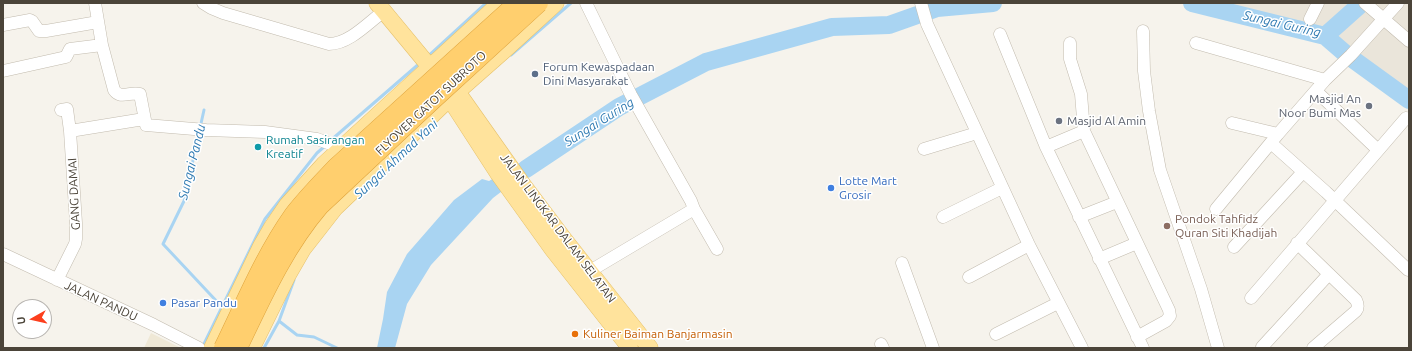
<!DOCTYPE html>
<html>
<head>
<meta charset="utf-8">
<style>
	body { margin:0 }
	#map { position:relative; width:1412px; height:351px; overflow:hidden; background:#f6f3ec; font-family:Ubuntu,sans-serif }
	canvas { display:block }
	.frame { position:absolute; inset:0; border:4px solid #4b4439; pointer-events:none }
	.north { position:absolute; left:12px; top:299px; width:40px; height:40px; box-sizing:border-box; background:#fff; border:1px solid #b7b4b0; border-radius:50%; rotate:262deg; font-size:11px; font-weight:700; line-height:16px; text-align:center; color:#4b4439 }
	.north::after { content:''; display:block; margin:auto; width:14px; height:18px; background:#fc3f1d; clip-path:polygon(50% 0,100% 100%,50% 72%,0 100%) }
</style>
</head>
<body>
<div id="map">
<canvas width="1412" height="351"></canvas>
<div class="frame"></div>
<div class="north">U</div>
</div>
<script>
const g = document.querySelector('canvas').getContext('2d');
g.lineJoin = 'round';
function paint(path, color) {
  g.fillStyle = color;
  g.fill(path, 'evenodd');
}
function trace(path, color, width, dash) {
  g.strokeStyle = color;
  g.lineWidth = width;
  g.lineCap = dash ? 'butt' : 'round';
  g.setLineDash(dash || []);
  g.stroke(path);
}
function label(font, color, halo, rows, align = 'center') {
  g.font = font + ' Ubuntu,sans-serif';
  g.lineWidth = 3;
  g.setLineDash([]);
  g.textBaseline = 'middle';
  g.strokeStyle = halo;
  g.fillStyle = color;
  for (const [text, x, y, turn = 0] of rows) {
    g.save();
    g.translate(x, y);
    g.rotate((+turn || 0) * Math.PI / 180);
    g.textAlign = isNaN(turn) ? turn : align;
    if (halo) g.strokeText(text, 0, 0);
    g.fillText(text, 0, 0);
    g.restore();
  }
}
const residential = new Path2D(`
	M1204,3H1354L1343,16L1328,29L1271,15Z
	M1360,3H1409V98L1324,35L1333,29Z`);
const education = new Path2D(`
	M151,333L181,348H144Z`);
const water = new Path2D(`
	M540,151L547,157L493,198L431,265L407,304L395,348H377L383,319L387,292L407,254L454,200L482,179L489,181Z`);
const stream = new Path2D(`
	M511,55L571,3
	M427,57L486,3
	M200,128L204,110
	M199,133L184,201L163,244L222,307
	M330,141L420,63
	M279,321L297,335L314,337L337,348
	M202,348L265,219L317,153L325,146
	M264,348L279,321L294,280`);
const river = new Path2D(`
	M1192,3L1325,36L1347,55L1409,100
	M1325,36L1362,3
	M526,169L619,107L706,62L832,27L889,25L937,8L993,3`);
const minor = new Path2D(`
	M95,3L102,45L114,90C121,100 130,91 140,94L146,125L206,130L265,132L317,139L342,148
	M203,3L211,8L223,13L329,44C349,44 368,23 384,11
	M586,3L631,95L691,201L694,209L590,271
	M921,3L927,24L1029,245L1082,348
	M1365,3L1409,41
	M1310,19L1318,3
	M3,25L30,20L32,21L39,31H46L98,22
	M1143,31L1144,71L1149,111L1160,170L1201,289L1218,348
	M1000,34L1046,147L1143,348
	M1070,43V59L1081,94L1084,131L1169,310L1170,316L1166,321L1137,337
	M1196,43L1325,80
	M3,71L66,57L70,49L102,45
	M1316,91L1378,150
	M1232,123L1278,134
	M70,131L144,119
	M1271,143L1326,192L1408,270
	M1046,147L1084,131
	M924,149L977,133
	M694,209L717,249
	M1216,209L1278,134L1325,80L1351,55L1398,3
	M943,217L1002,188
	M1079,217L1117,202
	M1297,243L1356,300C1358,304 1359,307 1356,311L1313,348
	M1234,247L1303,172
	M3,254L154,325L199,348
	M1099,259L1137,243
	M902,263L933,348
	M969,277L1029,245
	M57,280L75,244L76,239V223L70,131L67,109L61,110
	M1251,298L1406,118
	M996,334L1058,303
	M881,344L883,348
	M1262,347L1329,274`);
const major = new Path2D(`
	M377,3L453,95L461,97L521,182L564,239L650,348
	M453,95V104L497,172L553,250L630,348
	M212,348L261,246L272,227L287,205L324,164L500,3
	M252,348L288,275L303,249L335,208L448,100L507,48L556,3`);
const highwayBridge = new Path2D(`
	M223,348C245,303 264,256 293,215C306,198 321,183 336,167L517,3
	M238,348C262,298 284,248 320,206L431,102L539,3`);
const markers = [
	[535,74,4,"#5c6f8a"],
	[1369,106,4,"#6b7280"],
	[1059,121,4,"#6b7280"],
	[258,147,4,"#0f9aa8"],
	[831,188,4,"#3f7fe0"],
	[1167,226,4,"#8d6e63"],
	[163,303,4,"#3f7fe0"],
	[575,334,4,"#e8710a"]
];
const serviceNames = [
	["Forum Kewaspadaan",543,67],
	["Dini Masyarakat",543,81]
];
const worshipNames = [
	["Masjid An",1361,99],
	["Noor Bumi Mas",1361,113],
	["Masjid Al Amin",1067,121,"left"]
];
const streetNames = [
	["FLYOVER GATOT SUBROTO",431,103,-43],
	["GANG DAMAI",74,194,-93],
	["JALAN LINGKAR DALAM SELATAN",558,228,53],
	["JALAN PANDU",101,301,25]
];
const cultureNames = [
	["Rumah Sasirangan",266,140],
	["Kreatif",266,154]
];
const shopNames = [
	["Lotte Mart",839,181],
	["Grosir",839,195],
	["Pasar Pandu",171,303]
];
const educationNames = [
	["Pondok Tahfidz",1175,219],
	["Quran Siti Khadijah",1175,233]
];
const foodNames = [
	["Kuliner Baiman Banjarmasin",583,334]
];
const waterNames = [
	["Sungai Guring",1282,24,13],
	["Sungai Guring",599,122,-32],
	["Sungai Ahmad Yani",396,159,-43],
	["Sungai Pandu",192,162,-76]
];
paint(residential, '#eae5da');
paint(education, '#efe8d6');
paint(water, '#a9d4f2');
trace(stream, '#a9d4f2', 3);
trace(river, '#a9d4f2', 18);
trace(minor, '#c2bbae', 13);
trace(major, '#e6c16a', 17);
trace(minor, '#fff', 12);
trace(major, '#ffe39c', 16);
trace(highwayBridge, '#e0a43c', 19, []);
trace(highwayBridge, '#ffcf6e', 18);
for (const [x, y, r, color] of markers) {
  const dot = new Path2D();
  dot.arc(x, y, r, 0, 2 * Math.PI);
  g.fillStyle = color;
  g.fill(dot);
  trace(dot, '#fff', 1.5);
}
label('12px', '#4e5e75', '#fff', serviceNames, 'left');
label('12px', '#5b616d', '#fff', worshipNames, 'right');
label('12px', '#4b4439', '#fff', streetNames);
label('12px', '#0d838f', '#fff', cultureNames, 'left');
label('12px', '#366cbe', '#fff', shopNames, 'left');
label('12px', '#785e54', '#fff', educationNames, 'left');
label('12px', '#c56008', '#fff', foodNames, 'left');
label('italic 13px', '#2e7ab2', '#fff', waterNames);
</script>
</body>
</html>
